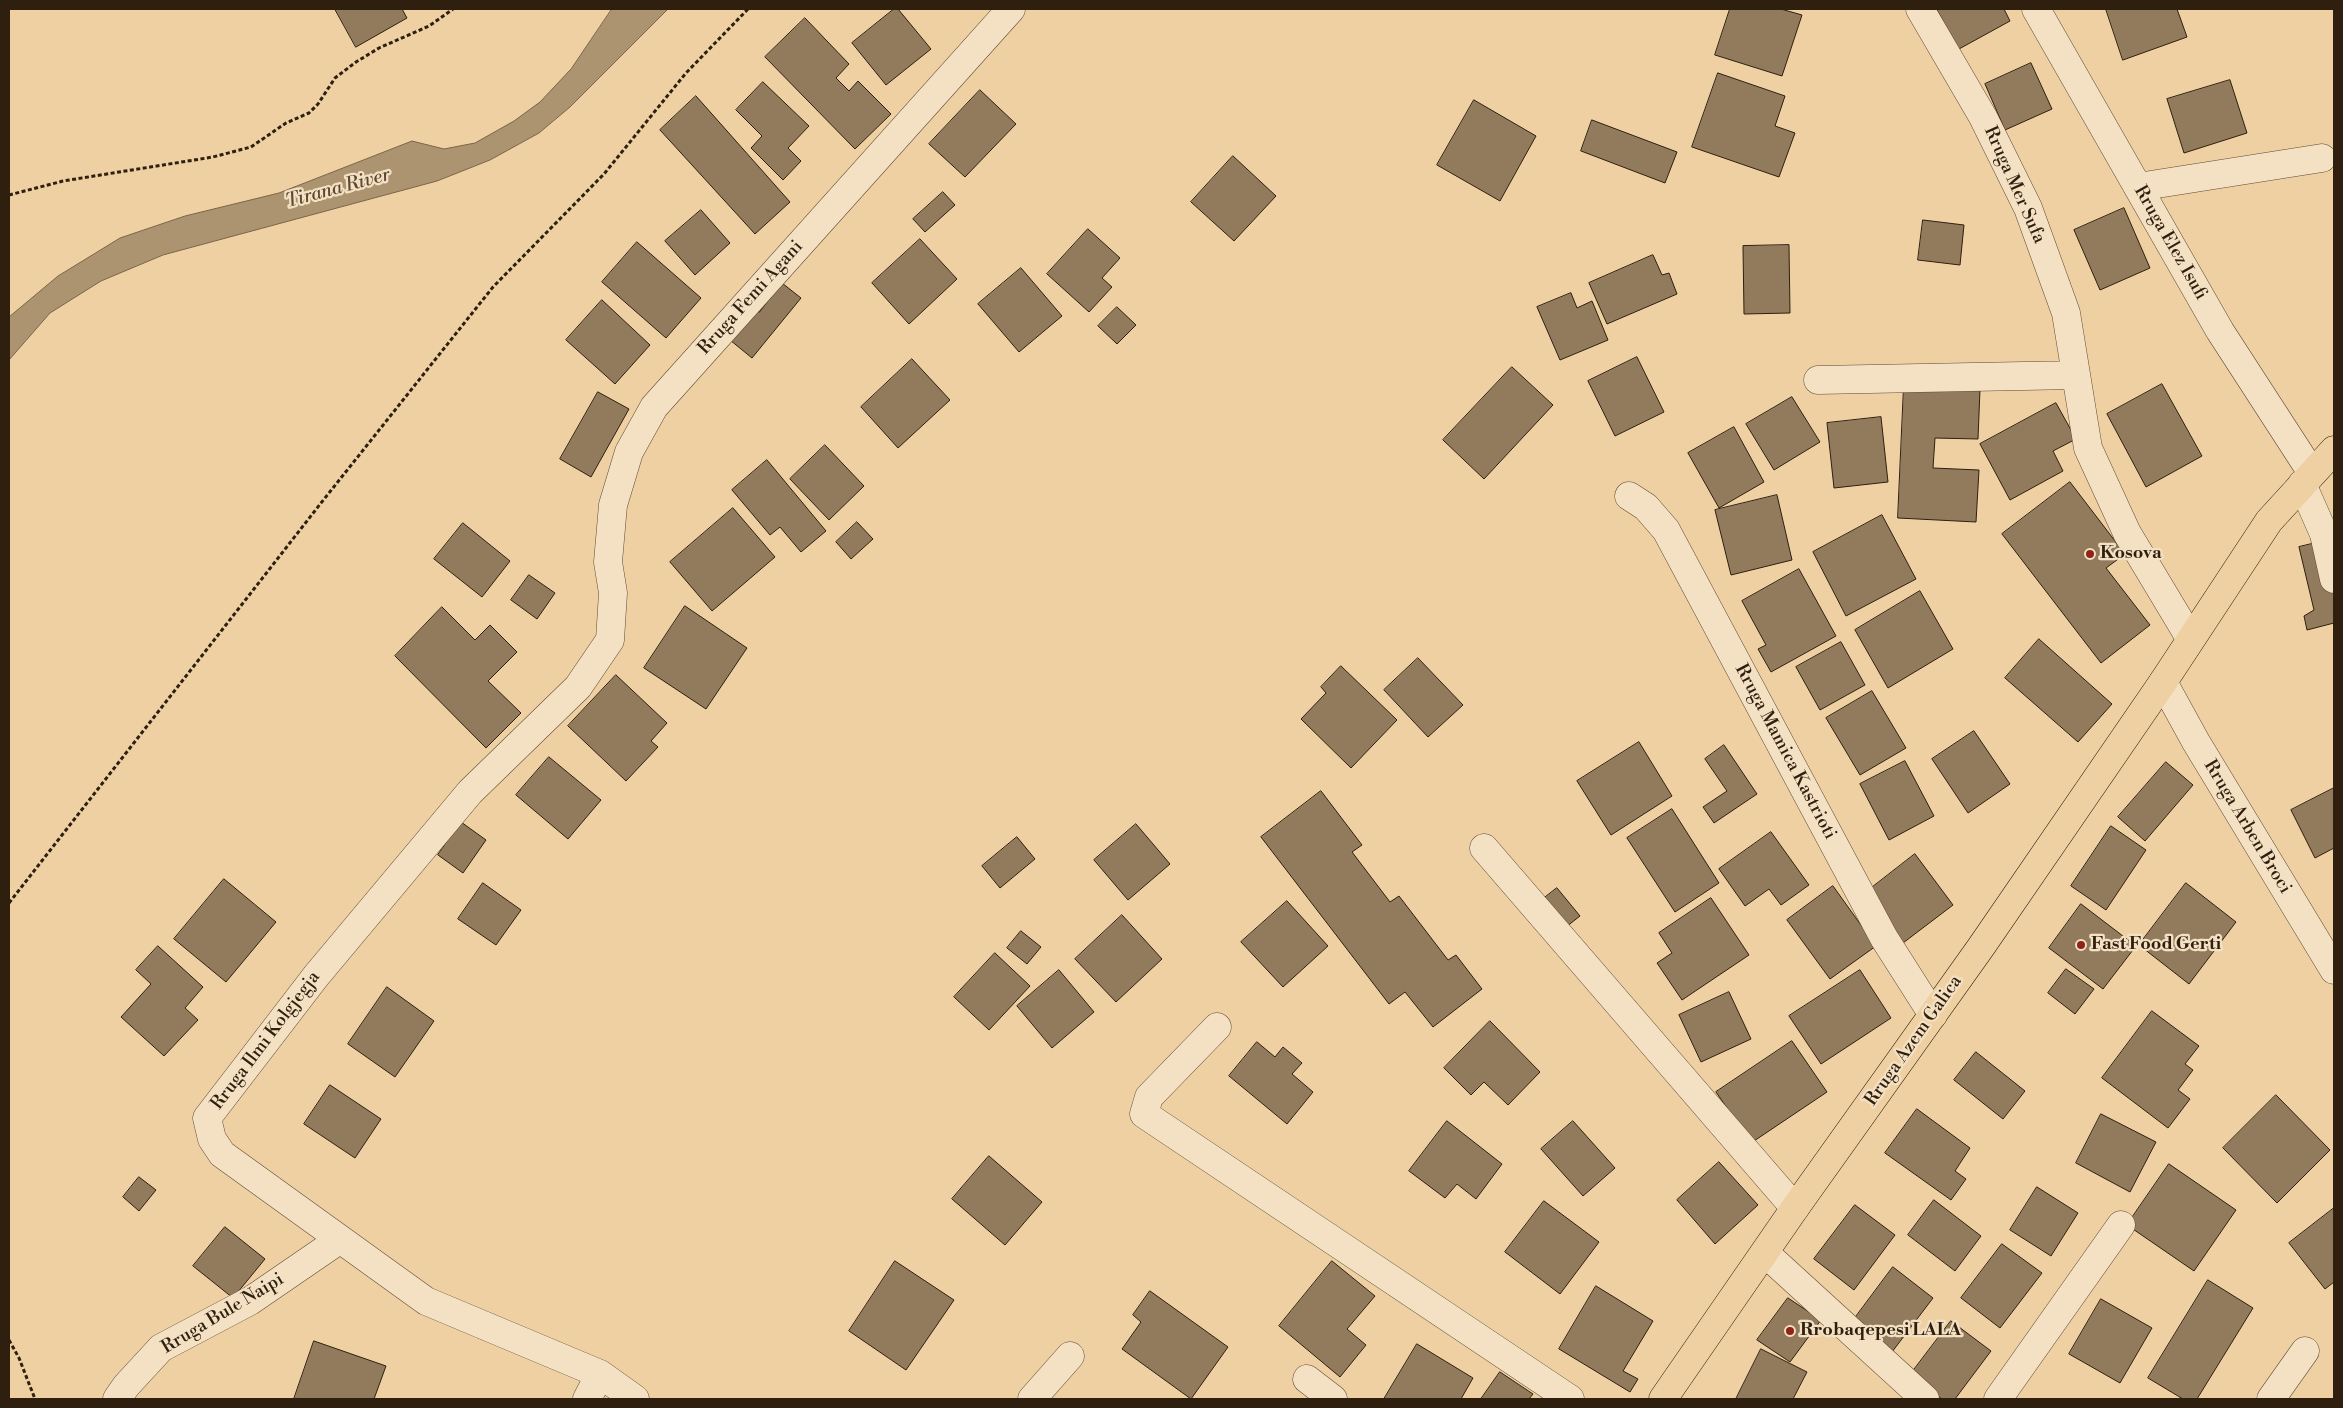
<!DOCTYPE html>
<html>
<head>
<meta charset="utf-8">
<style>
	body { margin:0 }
	#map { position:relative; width:2343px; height:1408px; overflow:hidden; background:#eed0a3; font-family:"Libre Bodoni",serif }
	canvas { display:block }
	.frame { position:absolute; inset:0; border:10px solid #2e1f0f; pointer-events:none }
</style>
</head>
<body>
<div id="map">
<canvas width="2343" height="1408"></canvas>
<div class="frame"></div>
</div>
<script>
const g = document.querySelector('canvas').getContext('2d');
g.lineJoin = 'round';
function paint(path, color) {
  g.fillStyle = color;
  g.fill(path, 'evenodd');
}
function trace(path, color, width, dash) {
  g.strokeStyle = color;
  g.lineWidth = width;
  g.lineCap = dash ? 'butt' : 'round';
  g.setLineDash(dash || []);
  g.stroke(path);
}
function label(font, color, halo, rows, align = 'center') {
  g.font = font + ' "Libre Bodoni",serif';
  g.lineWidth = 4.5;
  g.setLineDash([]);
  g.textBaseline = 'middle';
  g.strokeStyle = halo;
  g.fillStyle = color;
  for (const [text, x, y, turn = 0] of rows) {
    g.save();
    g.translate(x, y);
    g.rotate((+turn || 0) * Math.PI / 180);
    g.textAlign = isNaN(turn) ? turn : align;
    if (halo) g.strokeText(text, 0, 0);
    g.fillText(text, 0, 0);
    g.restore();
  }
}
const water = new Path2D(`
	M612,9H668L570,107L539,133L490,160L437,181L163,255L101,281L50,313L9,360V317L58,276L120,238L185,216L279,193L412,141L444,149L475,143L514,121L540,102L571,69Z`);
const building = new Path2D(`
	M335,9H402L407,18L356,47Z
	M894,9H898L931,49L886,85L852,43Z
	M1730,9H1781L1802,15L1782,76L1715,55Z
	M1937,9H2004L2010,21L1959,49Z
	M2106,9H2177L2187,37L2123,60Z
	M805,18L849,64L836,78L849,91L858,81L891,114L855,149L765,57Z
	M2031,63L2052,109L2005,130L1985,84Z
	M1718,73L1785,96L1775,126L1795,133L1779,177L1692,147Z
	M2230,80L2247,133L2184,153L2167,99Z
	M763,82L809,126L788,148L801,161L783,180L751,148L762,136L736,110Z
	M980,90L1016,124L965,177L929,144Z
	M696,96L790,202L755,234L660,130Z
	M1474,100L1536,136L1500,201L1437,165Z
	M1592,120L1677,152L1665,183L1581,151Z
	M1233,156L1276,196L1234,241L1191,202Z
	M943,192L955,205L925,232L913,219Z
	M2124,208L2150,268L2100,290L2074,230Z
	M701,210L730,243L695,275L665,241Z
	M1923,220L1964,225L1960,265L1918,260Z
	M1088,229L1120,258L1102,278L1112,287L1089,312L1047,274Z
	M920,239L957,279L909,324L872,283Z
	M637,242L701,298L666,338L602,282Z
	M1789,245L1790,313L1744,314L1743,246Z
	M1653,255L1662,275L1669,273L1677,294L1607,324L1589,283Z
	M1021,268L1062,316L1019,352L978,304Z
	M782,283L801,298L752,358L730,340L756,310L759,312Z
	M1571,293L1577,308L1592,301L1608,340L1560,360L1537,307Z
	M602,300L650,345L615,384L566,340Z
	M1117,307L1136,325L1117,344L1098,326Z
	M1637,357L1664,412L1615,436L1588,381Z
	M912,359L950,400L898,448L861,407Z
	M1512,367L1553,405L1484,479L1443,440Z
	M2162,384L2202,456L2146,487L2107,414Z
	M1904,385L1980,389L1978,439L1935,438L1933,468L1979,470L1976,522L1898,518Z
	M598,392L629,409L591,477L560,459Z
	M1792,397L1820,442L1774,470L1746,424Z
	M2056,403L2076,439L2053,451L2063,471L2010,500L1980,444Z
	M1881,417L1888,482L1834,488L1827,423Z
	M1734,427L1764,482L1719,508L1688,453Z
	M825,445L864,486L829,520L790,479Z
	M767,460L826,531L801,552L780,527L770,535L732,490Z
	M2070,482L2125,554L2106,568L2150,625L2101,663L2002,534Z
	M1777,495L1792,560L1731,575L1715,510Z
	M733,508L775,557L712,611L670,562Z
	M1882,515L1916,579L1846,616L1813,552Z
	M857,522L873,539L851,559L836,542Z
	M463,523L510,561L482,597L434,559Z
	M2324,541L2334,587V623L2307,630L2304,616L2314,610L2299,547Z
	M1799,569L1836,636L1771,672L1758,649L1766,645L1742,601Z
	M529,575L555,593L537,619L511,600Z
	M1920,591L1953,649L1888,688L1855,630Z
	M685,606L747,648L706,709L644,668Z
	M442,607L475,640L490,625L517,652L488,681L521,713L486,748L395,656Z
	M2039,639L2112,704L2078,742L2005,678Z
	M1841,642L1865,685L1820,710L1796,667Z
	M1418,658L1463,705L1428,737L1384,690Z
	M1341,666L1397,720L1351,768L1301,719L1326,693L1321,687Z
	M616,675L667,723L651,741L658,747L626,781L568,726Z
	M1872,691L1906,748L1860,775L1826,718Z
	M1974,731L2010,784L1968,813L1932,759Z
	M1639,742L1672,796L1611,835L1577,781Z
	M1724,745L1757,794L1714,823L1703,807L1727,791L1705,759Z
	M549,757L601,800L568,839L516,795Z
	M1905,761L1934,816L1889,840L1860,784Z
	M2166,762L2193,785L2145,841L2118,817Z
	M2334,788V848L2315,858L2291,810Z
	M1321,791L1362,845L1352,852L1390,902L1399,896L1448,960L1456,955L1482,989L1433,1027L1405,992L1389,1004L1261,837Z
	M1672,809L1719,883L1675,912L1627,838Z
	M461,822L486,840L463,873L438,855Z
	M1136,824L1170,864L1128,900L1094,860Z
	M2111,826L2146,850L2106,910L2071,886Z
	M1771,832L1809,885L1781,905L1769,889L1745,906L1719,869Z
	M1017,837L1035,859L1000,888L982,866Z
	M1915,854L1953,905L1903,943L1865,893Z
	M224,879L276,922L226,982L174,939Z
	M483,883L521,910L496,945L458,919Z
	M2186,883L2236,922L2189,984L2139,945Z
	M1833,886L1876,946L1830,979L1787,920Z
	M1557,888L1580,916L1566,927L1543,899Z
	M1711,898L1749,955L1682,1000L1657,963L1672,953L1659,933Z
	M1287,901L1328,946L1283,987L1241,942Z
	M2081,904L2136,946L2103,989L2049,948Z
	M1122,915L1162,959L1116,1002L1075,959Z
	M1021,931L1041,947L1027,964L1007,948Z
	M158,946L203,987L185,1008L198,1020L164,1056L121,1017L151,984L136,970Z
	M995,953L1030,986L989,1030L954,997Z
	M2066,969L2094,989L2075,1014L2048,993Z
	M1059,970L1094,1012L1052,1048L1017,1006Z
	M1860,970L1891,1018L1821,1064L1789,1016Z
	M387,987L434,1021L395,1077L348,1044Z
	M1729,992L1751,1039L1701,1062L1679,1015Z
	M2152,1011L2199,1046L2185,1064L2193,1070L2178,1090L2190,1099L2168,1128L2102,1078Z
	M1490,1021L1540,1072L1508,1105L1484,1082L1471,1095L1444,1068Z
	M1792,1041L1827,1092L1751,1143L1716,1092Z
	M1257,1042L1275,1057L1283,1047L1302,1063L1292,1074L1313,1092L1287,1124L1229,1076Z
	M1976,1052L2025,1091L2003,1119L1954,1080Z
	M330,1085L381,1119L355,1158L304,1124Z
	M2276,1095L2330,1150L2277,1203L2223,1148Z
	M1917,1109L1970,1148L1955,1171L1966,1179L1951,1200L1885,1153Z
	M2101,1114L2156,1142L2130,1192L2076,1163Z
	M1447,1121L1502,1164L1476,1199L1457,1184L1445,1198L1409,1171Z
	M1573,1121L1615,1168L1583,1196L1541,1149Z
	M989,1156L1042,1202L1005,1245L952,1199Z
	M1719,1162L1758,1205L1715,1244L1677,1200Z
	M2169,1164L2236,1210L2194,1271L2127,1225Z
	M139,1177L156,1190L139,1211L123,1197Z
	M2037,1187L2078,1213L2051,1256L2010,1230Z
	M1934,1200L1981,1236L1955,1271L1908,1235Z
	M1544,1201L1599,1242L1560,1294L1505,1252Z
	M1855,1205L1895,1235L1854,1290L1814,1259Z
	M2334,1208V1282L2325,1289L2289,1243Z
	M225,1227L265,1259L233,1298L193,1266Z
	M2002,1244L2042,1273L2000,1328L1961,1298Z
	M895,1261L954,1300L906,1370L849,1331Z
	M1332,1261L1375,1296L1347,1329L1366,1345L1340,1377L1279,1326Z
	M1893,1267L1933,1298L1892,1352L1852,1322Z
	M2208,1280L2253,1308L2197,1399H2183L2148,1378Z
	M1596,1286L1653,1321L1623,1371L1638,1379L1630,1392L1559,1349Z
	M1150,1291L1228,1347L1191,1399L1122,1349L1141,1322L1133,1315Z
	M1788,1298L1821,1320L1790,1362L1757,1340Z
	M2101,1299L2152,1328L2120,1383L2069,1354Z
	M1951,1321L1991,1351L1955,1399H1942L1910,1375Z
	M314,1341L386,1366L374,1399H294Z
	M1417,1344L1473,1378L1461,1399H1384Z
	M1761,1349L1807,1372L1793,1399H1736Z
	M1500,1372L1533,1394L1529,1399H1481Z`);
const path = new Path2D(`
	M9,195L63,181L213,157L251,147L286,123L309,113L318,104L335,78L356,62L379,48L429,26L453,9
	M9,903L321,503L493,287L604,174L686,73L748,9
	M9,1340L19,1358L35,1399`);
const minor = new Path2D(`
	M1920,9L1983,117L2028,208L2066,313L2088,448L2127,533L2190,638
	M2036,9L2220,331L2312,473
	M2138,187L2322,158
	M1818,380L2075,375
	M2302,484L2324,534L2334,579
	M1629,496L1646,507L1666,530L1884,938L1933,1015
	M2163,682L2196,742L2334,970
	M1484,848L1795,1208
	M1217,1027L1149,1097L1144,1114L1570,1399
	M1765,1253L1925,1399
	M1307,1379L1333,1399
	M117,1399L126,1386L161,1348L250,1301L339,1240
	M587,1399L600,1374
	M635,1399L600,1374L426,1301L222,1154L212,1139L207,1118L316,976L470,792L578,687L610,640L613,593L608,562L613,505L629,452L654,407L1011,9
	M1032,1399L1070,1356
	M1998,1399L2121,1225
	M2271,1399L2305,1351`);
const major = new Path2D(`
	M1663,1399L1795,1208L1981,947L2163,682L2269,521L2334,450`);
const markers = [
	[2090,554,5,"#8f2418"],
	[2081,945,5,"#8f2418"],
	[1790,1331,5,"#8f2418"]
];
const streetNames = [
	["Rruga Mer Sufa",2014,185,66],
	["Rruga Elez Isufi",2170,243,60],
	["Rruga Femi Agani",751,298,-48],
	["Rruga Mamica Kastrioti",1785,752,62],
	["Rruga Arben Broci",2247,827,59],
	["Rruga Ilmi Kolgjegja",266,1041,-53],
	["Rruga Azem Galica",1914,1041,-55],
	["Rruga Bule Naipi",223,1314,-31]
];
const poiNames = [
	["Kosova",2100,554],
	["Fast Food Gerti",2091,945],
	["Rrobaqepesi LALA",1800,1331]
];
const waterNames = [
	["Tirana River",338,189,-15]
];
paint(water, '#ad9471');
trace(water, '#7a654a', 1);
paint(building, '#927b5c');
trace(building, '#2e1f0f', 1);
trace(minor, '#5e4b34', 29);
trace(major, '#2e1f0f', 29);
trace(path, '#2e1f0f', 3, [4, 2.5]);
trace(minor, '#f4e0c3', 28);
trace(major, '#eed0a3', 28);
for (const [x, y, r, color] of markers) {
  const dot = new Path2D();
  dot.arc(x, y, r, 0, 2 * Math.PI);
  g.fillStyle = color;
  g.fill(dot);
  trace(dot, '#f4e0c3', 2);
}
label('18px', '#2e1f0f', '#f4e0c3', streetNames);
label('bold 18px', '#2e1f0f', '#f4e0c3', poiNames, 'left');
label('italic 19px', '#5a4831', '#f4e0c3', waterNames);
</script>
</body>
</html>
